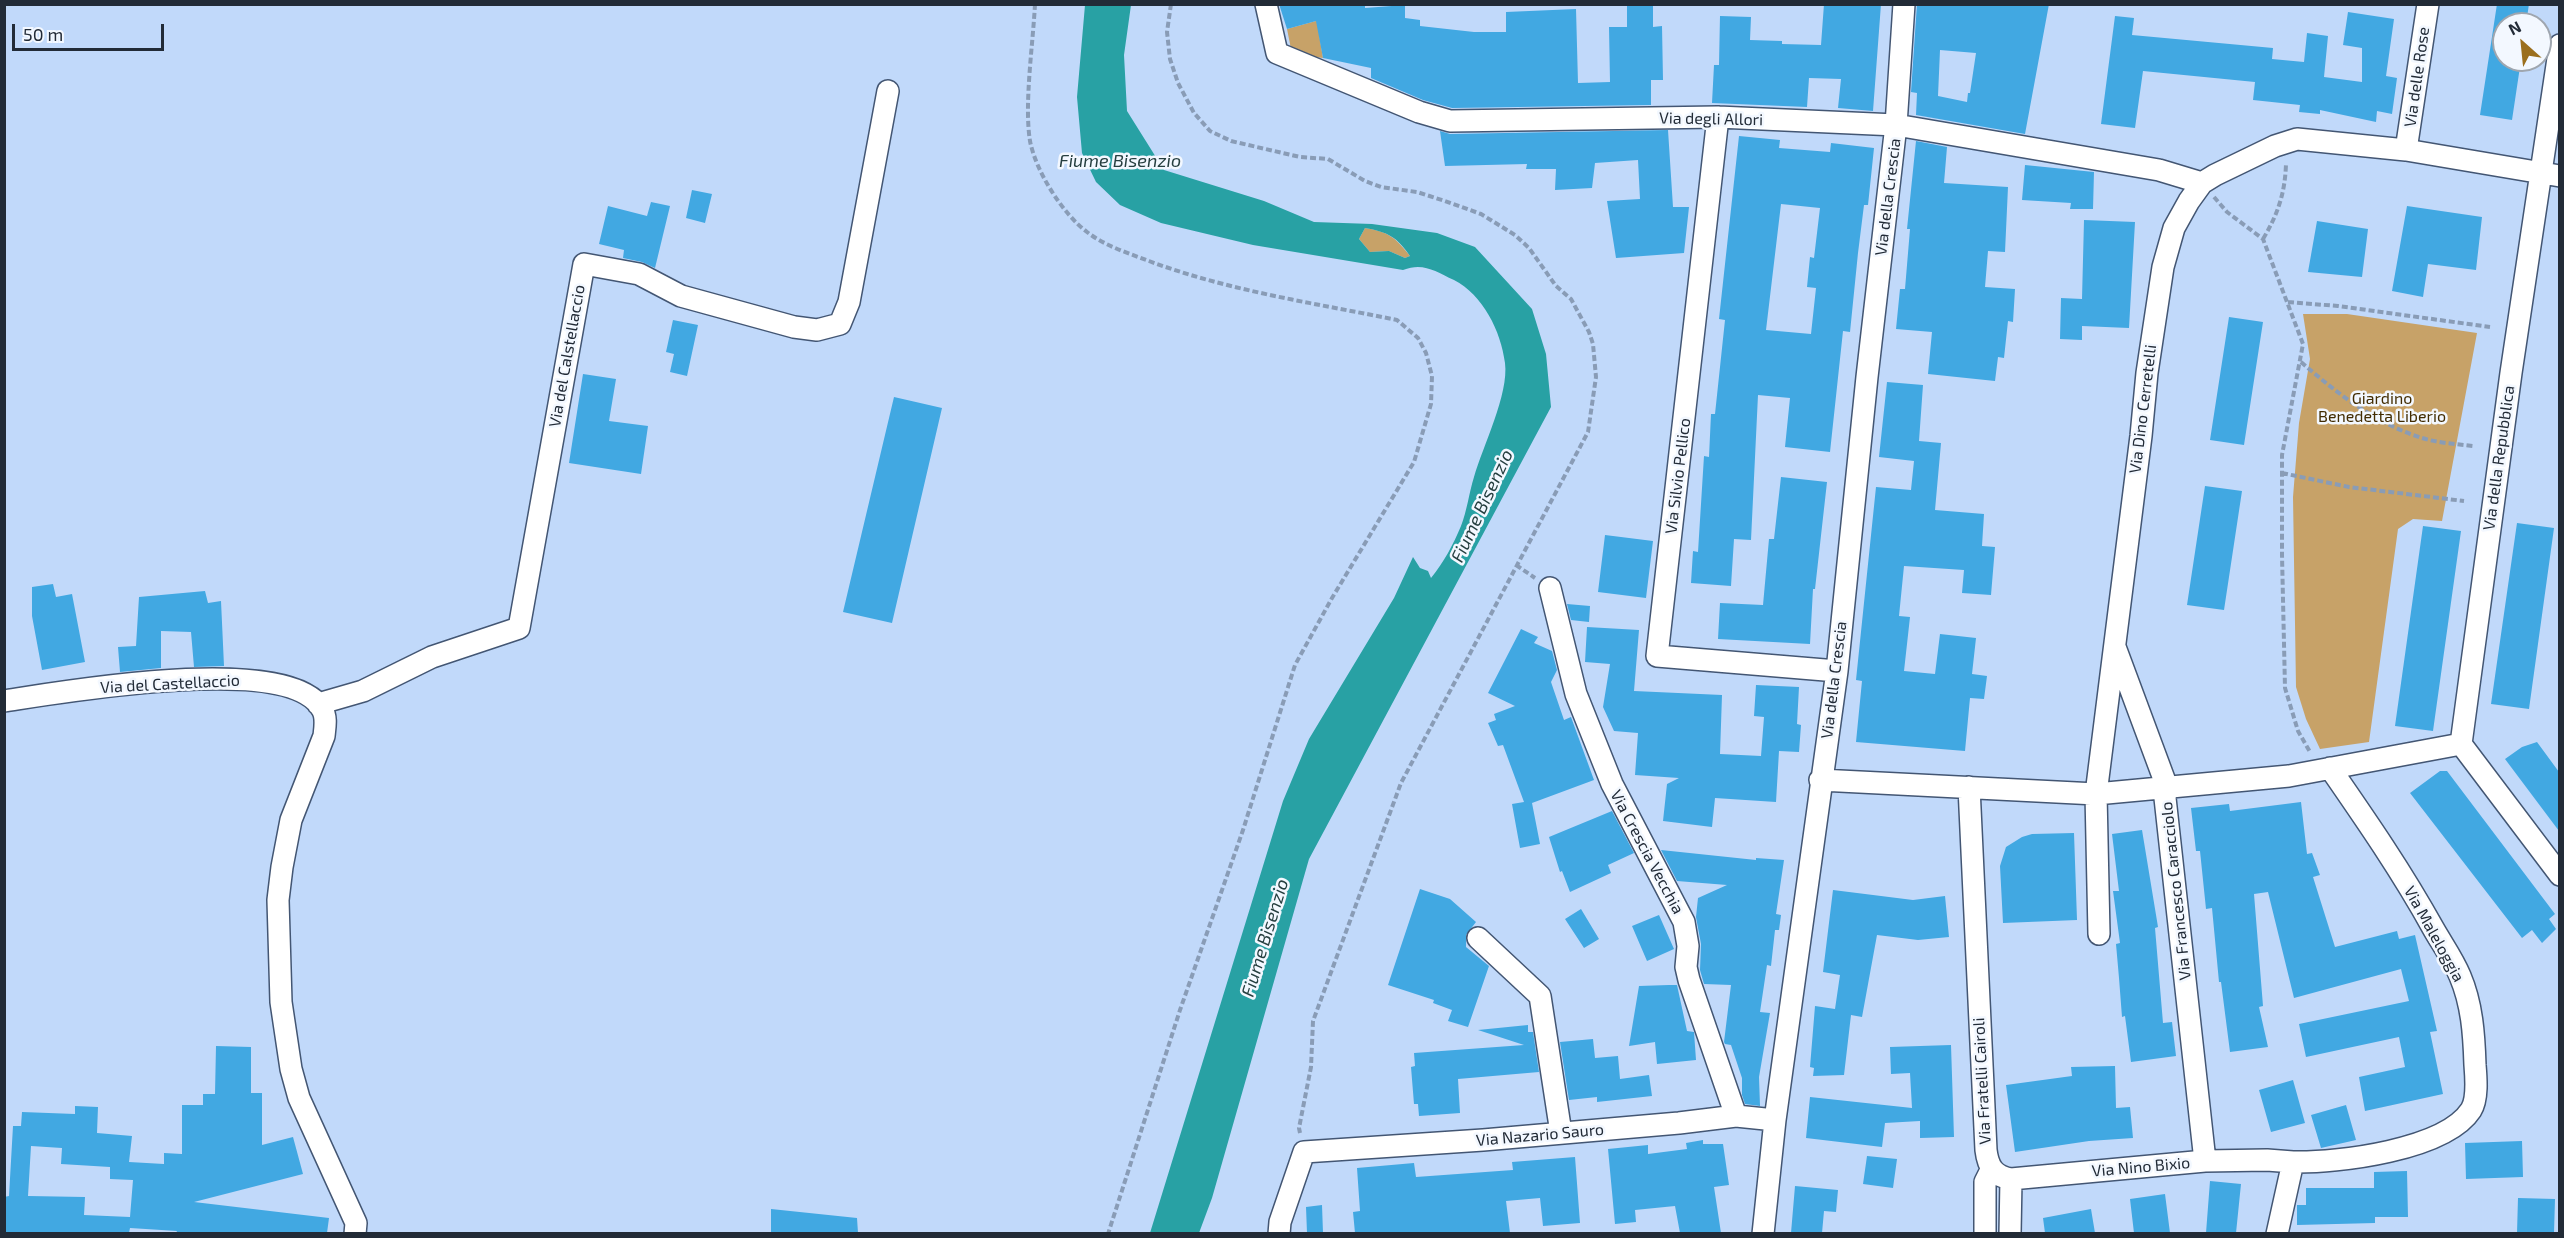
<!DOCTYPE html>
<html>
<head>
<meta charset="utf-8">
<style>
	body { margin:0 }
	#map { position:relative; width:2564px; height:1238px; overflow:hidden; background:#c1d9fa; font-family:"Exo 2",sans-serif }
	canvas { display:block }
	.frame { position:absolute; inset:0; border:6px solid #222b37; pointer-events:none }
	.north { position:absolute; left:2492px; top:12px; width:60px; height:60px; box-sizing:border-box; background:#f3f8ff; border:2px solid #9fa6af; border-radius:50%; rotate:333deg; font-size:16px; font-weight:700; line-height:24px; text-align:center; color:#222b37 }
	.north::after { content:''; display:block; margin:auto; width:21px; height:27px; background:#9b6f1e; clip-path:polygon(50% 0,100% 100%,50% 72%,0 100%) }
	.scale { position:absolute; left:12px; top:24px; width:152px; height:27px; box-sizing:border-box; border:3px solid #222b37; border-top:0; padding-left:8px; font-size:18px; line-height:21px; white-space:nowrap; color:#222b37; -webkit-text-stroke:4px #f3f8ff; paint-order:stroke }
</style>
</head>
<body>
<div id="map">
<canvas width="2564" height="1238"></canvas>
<div class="frame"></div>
<div class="north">N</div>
<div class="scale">50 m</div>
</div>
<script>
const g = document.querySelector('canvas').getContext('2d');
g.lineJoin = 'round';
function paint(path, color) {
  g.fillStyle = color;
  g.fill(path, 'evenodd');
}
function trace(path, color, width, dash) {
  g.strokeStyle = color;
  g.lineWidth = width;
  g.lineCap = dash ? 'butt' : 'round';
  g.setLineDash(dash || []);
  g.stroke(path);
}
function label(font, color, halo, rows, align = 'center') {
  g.font = font + ' "Exo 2",sans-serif';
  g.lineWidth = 5;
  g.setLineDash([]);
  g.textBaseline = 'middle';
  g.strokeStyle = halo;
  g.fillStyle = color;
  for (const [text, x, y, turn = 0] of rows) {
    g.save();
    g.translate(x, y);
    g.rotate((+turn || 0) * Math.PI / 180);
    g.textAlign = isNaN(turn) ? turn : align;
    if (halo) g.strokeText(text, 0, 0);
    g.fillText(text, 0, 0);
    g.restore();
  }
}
const green = new Path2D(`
	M1341,14L1319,34L1323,58L1292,54L1287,29Z
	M1365,228C1389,232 1395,237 1410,256L1405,258L1389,251L1370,252L1359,239Z
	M2303,314H2347L2477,333L2442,521L2413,519L2398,529L2369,742L2320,749L2306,719L2296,687L2293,497L2299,423L2310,359Z`);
const water = new Path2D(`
	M1085,5H1131L1124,55L1127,111L1164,170L1264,201L1314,222L1372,224L1437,233L1475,247L1532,309L1546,354L1551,407L1309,859L1212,1198L1199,1233H1150L1283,801L1309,739L1394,598L1413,557L1420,568L1428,571L1431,578C1444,562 1453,545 1461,526C1467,511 1469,493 1474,477C1483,446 1509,394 1505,363C1501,331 1483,295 1454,280C1435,271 1423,262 1403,270L1253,245L1161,223L1120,205L1096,182L1082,153L1077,97ZM1365,228C1388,232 1397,237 1410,256L1405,258L1389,251L1370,252L1359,239Z`);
const building = new Path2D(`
	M1279,4H1365V8L1405,5V18L1420,20V26L1474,32H1506V12L1576,9L1578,83L1610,82L1609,27H1627V4H1653V27L1662,26L1663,80H1651V105L1452,108L1423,100L1371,78V68L1323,58L1316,21L1287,29Z
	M1824,4H1881L1873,111L1838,108L1841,79L1809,78L1807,107L1712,103L1714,65H1719L1720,16L1751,17L1750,40L1782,41V44L1821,45Z
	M1917,4H2049L2025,134L1916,115L1917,93L1911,92ZM1940,50L1976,53L1970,93H1968L1967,102L1938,96Z
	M2497,4H2529L2526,24H2504V60H2521L2512,120L2480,115Z
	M2348,12L2394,19L2386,76L2397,78L2392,114L2377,111L2376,122L2320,110V114L2299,112L2300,105L2253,100L2255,82L2143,71L2135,128L2101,124L2115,16L2134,18L2132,35L2273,48L2272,59L2304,62L2307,33L2328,36L2324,77L2362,82V48L2343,45Z
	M1668,130L1673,207H1689L1684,253L1616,258L1607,201L1640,199L1638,160L1595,163L1592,188L1555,190L1556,169H1526L1527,164L1445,166L1440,131L1450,134Z
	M1739,136L1780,140L1779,148L1830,152L1831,143L1874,148L1868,205H1864L1858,253L1850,332L1843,331L1830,452L1785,447L1790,398L1758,395L1751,540L1734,539L1731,586L1691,583L1693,551L1698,552L1704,456L1709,457L1711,414H1715L1725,320L1719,319ZM1781,204L1820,208L1814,258L1810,257L1807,287L1816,288L1811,334L1766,330Z
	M1916,141L1947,147L1944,183L2008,187L2005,252L1988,251L1985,287L2015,289L2013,322L2008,321L2004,358L1998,357L1995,381L1928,374L1932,332L1896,329L1900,289H1905L1910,229H1907Z
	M2025,165L2094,172L2093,209H2070L2071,203L2022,200Z
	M692,190L712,194L705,223L686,218Z
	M651,202L670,206L655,268L642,262L623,258L624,250L599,244L608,206L647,216Z
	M2407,206L2482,217L2476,270L2428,264L2423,297L2392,291Z
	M2084,220L2135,222L2129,328L2082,326V340L2060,339L2061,298L2082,299Z
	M2317,221L2368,229L2362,277L2308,272Z
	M2229,317L2263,322L2244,445L2210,440Z
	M673,320L698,325L687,376L670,372L674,354L666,352Z
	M583,374L616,379L609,421L648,426L641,474L569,463Z
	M1887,382L1923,385L1919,441L1941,443L1935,510L1984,514L1982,546L1995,547L1991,595L1962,593L1964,570L1904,566L1899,616L1910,617L1904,671L1935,674L1940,634L1976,638L1972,674L1987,676L1984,699L1970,698L1965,751L1856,742L1862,681L1856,680L1876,487L1911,490L1914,461L1879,457Z
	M894,397L942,408L892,623L843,612Z
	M1781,477L1827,482L1815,589H1813L1810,644L1718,639L1720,603L1763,605L1769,539H1774Z
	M2205,486L2242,491L2224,610L2187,605Z
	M2517,523L2554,528L2529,709L2491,704Z
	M2423,526L2461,531L2433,731L2395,726Z
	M1605,535L1653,541L1646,598L1598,592Z
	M53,584L56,597L72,594L85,662L42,670L32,616V587Z
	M205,591L208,603L221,601L224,666L194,667L191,632L161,631V668L120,672L118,647L136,646L139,597Z
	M1567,604L1590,606L1589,622L1571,620Z
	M1587,627L1639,630L1634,691L1722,695L1720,754L1761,756L1764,717L1754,716L1756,685L1799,687L1797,724L1801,725L1799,752L1779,751L1776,802L1715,798L1712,827L1663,821L1667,784L1679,778L1635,775L1638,733L1614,731L1603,707L1610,664L1585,662Z
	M1521,629L1538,637L1534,643L1552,651L1557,670L1551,682L1564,720L1571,717L1594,780L1532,803L1540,844L1520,848L1512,804L1524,802L1503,745L1498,746L1488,723L1496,720L1494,714L1515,706L1488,693Z
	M2537,742L2559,772V831L2505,759L2522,747Z
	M2440,771H2447L2555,914L2549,919L2556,929L2542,943L2532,930L2522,938L2410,793Z
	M2301,802L2307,854L2312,853L2320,875L2313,877L2335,947L2397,931L2399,939L2415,935L2437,1031L2430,1032L2443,1094L2365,1111L2359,1077L2405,1067L2399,1037L2306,1057L2299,1024L2409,1001L2401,969L2294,998L2268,892L2254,894L2263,1006L2259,1007L2268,1047L2230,1052L2221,982H2219L2212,908L2206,909L2200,851H2196L2191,808L2229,804L2230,811Z
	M1612,811L1634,853L1608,865L1611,873L1570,892L1562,871L1560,872L1549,837Z
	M2142,830L2158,927L2155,928L2163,1023L2172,1022L2176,1056L2131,1062L2125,1016L2122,1017L2119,978L2116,944L2120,943L2113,891H2119L2112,834Z
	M2074,833L2077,920L2003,923L2000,866L2006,847L2022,837L2032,834Z
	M1661,850L1756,860V858L1784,860L1776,914L1781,915L1779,930H1775L1771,966L1767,965L1760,1012L1770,1013L1759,1077L1760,1106L1745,1104L1742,1095V1078L1731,1045L1725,1044L1724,1042L1731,985L1704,984L1700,970L1701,944L1696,917L1698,898L1727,885L1677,881Z
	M1420,889L1450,899L1476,922L1466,935V947L1489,966L1468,1027L1448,1021L1452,1010L1433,1003L1434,1000L1388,985Z
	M1833,890L1913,900L1945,896L1949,937L1918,940L1877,935L1862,1017L1851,1015L1844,1075L1813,1076L1814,1068L1810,1067L1815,1006L1835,1009L1840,975L1823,972Z
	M1581,909L1599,939L1584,948L1565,919Z
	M1659,915L1674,949L1647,961L1632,926Z
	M1669,985H1677L1687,1031L1694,1032L1696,1060L1657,1064L1655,1042L1629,1046L1639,986Z
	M1528,1025V1032H1533L1539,1072L1458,1079L1460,1113L1419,1116L1418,1104H1414L1411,1067L1415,1066L1414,1053L1524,1045L1478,1030Z
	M1593,1039L1595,1058L1618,1056L1620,1079L1649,1075L1652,1096L1597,1102V1097L1569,1100L1560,1042Z
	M1951,1045L1954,1137L1920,1138V1121L1885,1123L1882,1147L1806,1138L1810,1097L1912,1108L1910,1073L1891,1074L1890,1047Z
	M216,1046L251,1047V1093H262V1145L293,1137L303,1174L194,1202L329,1218L327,1233H176L177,1231L130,1228L129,1233H4V1197L9,1196L13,1126H21L22,1112L75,1114V1106L98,1107L97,1133L132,1136L129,1162L164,1164V1153L182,1154V1105H203V1094H215ZM31,1146L62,1148L61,1164L110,1167V1179L133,1180L130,1217L84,1215L85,1197L28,1196Z
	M2115,1066L2116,1108L2130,1107L2133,1138L2089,1141L2015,1152L2006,1085L2072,1076L2071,1067Z
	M2293,1080L2305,1123L2271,1132L2259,1090Z
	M2346,1105L2356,1140L2321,1148L2311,1115Z
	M1703,1140V1144H1723L1729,1185L1714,1187L1721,1233H1680L1675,1206L1635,1210L1636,1222L1615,1224L1608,1149L1648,1145V1154L1687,1149L1686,1143Z
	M2522,1141L2523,1177L2466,1179L2465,1143Z
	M1867,1156L1897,1159L1893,1188L1863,1184Z
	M1575,1157L1580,1223L1543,1226L1540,1198L1506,1201L1510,1233H1355L1353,1212L1360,1211L1357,1168L1414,1163L1416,1177L1513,1170L1512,1162Z
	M2407,1171L2408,1217H2375V1223L2297,1225V1205H2306V1188H2374V1172Z
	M2210,1181L2241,1184L2236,1233H2206Z
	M1795,1186L1838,1190L1836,1212L1824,1211L1822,1233H1791Z
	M2165,1194L2170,1233H2134L2130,1199Z
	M2518,1198L2555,1199L2554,1233H2517Z
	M1322,1205L1323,1233H1307L1306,1207Z
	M771,1209L857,1218L858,1233H771Z
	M2091,1209L2095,1233H2045L2043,1218Z`);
const path = new Path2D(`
	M1035,4C1033,44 1024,104 1030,141C1036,172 1063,214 1087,232C1105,246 1128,253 1149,261C1229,291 1314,303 1397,320L1418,338L1426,353L1432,376L1431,404L1414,462L1332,598L1295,665L1243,830L1180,1010L1108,1234
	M1171,4L1167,32L1170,59L1178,83L1194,113L1210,131L1231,141L1300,157L1328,159L1365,181L1381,187L1417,192L1445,201L1481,214L1515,235L1529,248L1556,286L1571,299L1589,332L1593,344L1596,377L1588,432L1401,783L1313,1021L1311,1067L1299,1128L1300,1133
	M2214,197L2227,212L2263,239L2303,344L2282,455V555L2285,688L2298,731L2310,752
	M2263,239C2278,214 2285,193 2286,164
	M2288,302L2338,306L2490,327
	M2301,362C2338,394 2375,423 2422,438C2438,443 2456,444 2473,446
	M2282,473L2349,487L2464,501
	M1516,565L1535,578`);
const minor = new Path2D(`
	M1266,4L1277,53L1419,112L1450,121L1718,117L1896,125L2159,170L2202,183
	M2560,45L2511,373L2461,744L2560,875
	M1718,117L1657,656L1837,671
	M2406,150L2428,4
	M1550,588L1576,694L1612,784L1684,922L1688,946L1686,967L1689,980L1736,1116
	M2115,647L2167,787
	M4,701C63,692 289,652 322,709C327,717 325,727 324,736L291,820L282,867L278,900L281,1002L291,1069L299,1098L356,1223L355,1234
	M318,704L363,691L432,657L519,628L584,264L639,274L681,296L794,327L817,330L840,324L849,302L888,91
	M1820,780L2096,794L2289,776L2461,744
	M1969,787L1986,1150C1988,1167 1994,1176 2011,1179L2205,1161L2267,1160L2293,1162
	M2167,787L2165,798L2205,1161
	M2099,934L2096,794L2141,436L2147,373L2163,267L2174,228L2189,201L2202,183L2215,175L2275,146L2297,139L2406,150L2560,176
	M1478,938L1540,996L1561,1133
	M1279,1234L1280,1222L1304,1152L1483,1140L1679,1123L1736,1116L1775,1120
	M1763,1234L1775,1120L1837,671L1867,377L1896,125L1904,4
	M1985,1234V1182L1991,1170
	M2010,1234L2011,1179
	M2277,1234L2293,1162C2338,1163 2445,1150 2471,1110C2478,1099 2476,1077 2475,1065C2474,1034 2472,1004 2460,976C2453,959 2442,944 2433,928C2402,872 2366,820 2330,768`);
const streetNames = [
	["Via delle Rose",2417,77,-82],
	["Via degli Allori",1711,119,1],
	["Via della Crescia",1888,197,-83],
	["Via del Calstellaccio",567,356,-80],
	["Via Dino Cerretelli",2143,409,-83],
	["Via della Repubblica",2499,458,-82],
	["Via Silvio Pellico",1678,476,-83],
	["Via della Crescia",1834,680,-83],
	["Via del Castellaccio",170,684,-3],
	["Via Crescia Vecchia",1647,852,62],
	["Via Francesco Caracciolo",2176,891,-96],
	["Via Maleloggia",2434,934,61],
	["Via Fratelli Cairoli",1982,1081,-93],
	["Via Nazario Sauro",1540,1135,-5],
	["Via Nino Bixio",2141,1167,-5]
];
const parkNames = [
	["Giardino",2382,399],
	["Benedetta Liberio",2382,417]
];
const waterNames = [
	["Fiume Bisenzio",1120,161],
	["Fiume Bisenzio",1482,506,-65],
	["Fiume Bisenzio",1265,938,-73]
];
paint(green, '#c7a268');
paint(water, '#28a1a4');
paint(building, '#41a8e2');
trace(minor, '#435673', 24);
trace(path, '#899cb6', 4, [6, 3]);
trace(minor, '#fff', 21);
label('16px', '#222b37', '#f3f8ff', streetNames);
label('16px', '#422c02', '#f3f8ff', parkNames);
label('italic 18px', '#263f40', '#f3f8ff', waterNames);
</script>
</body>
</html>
